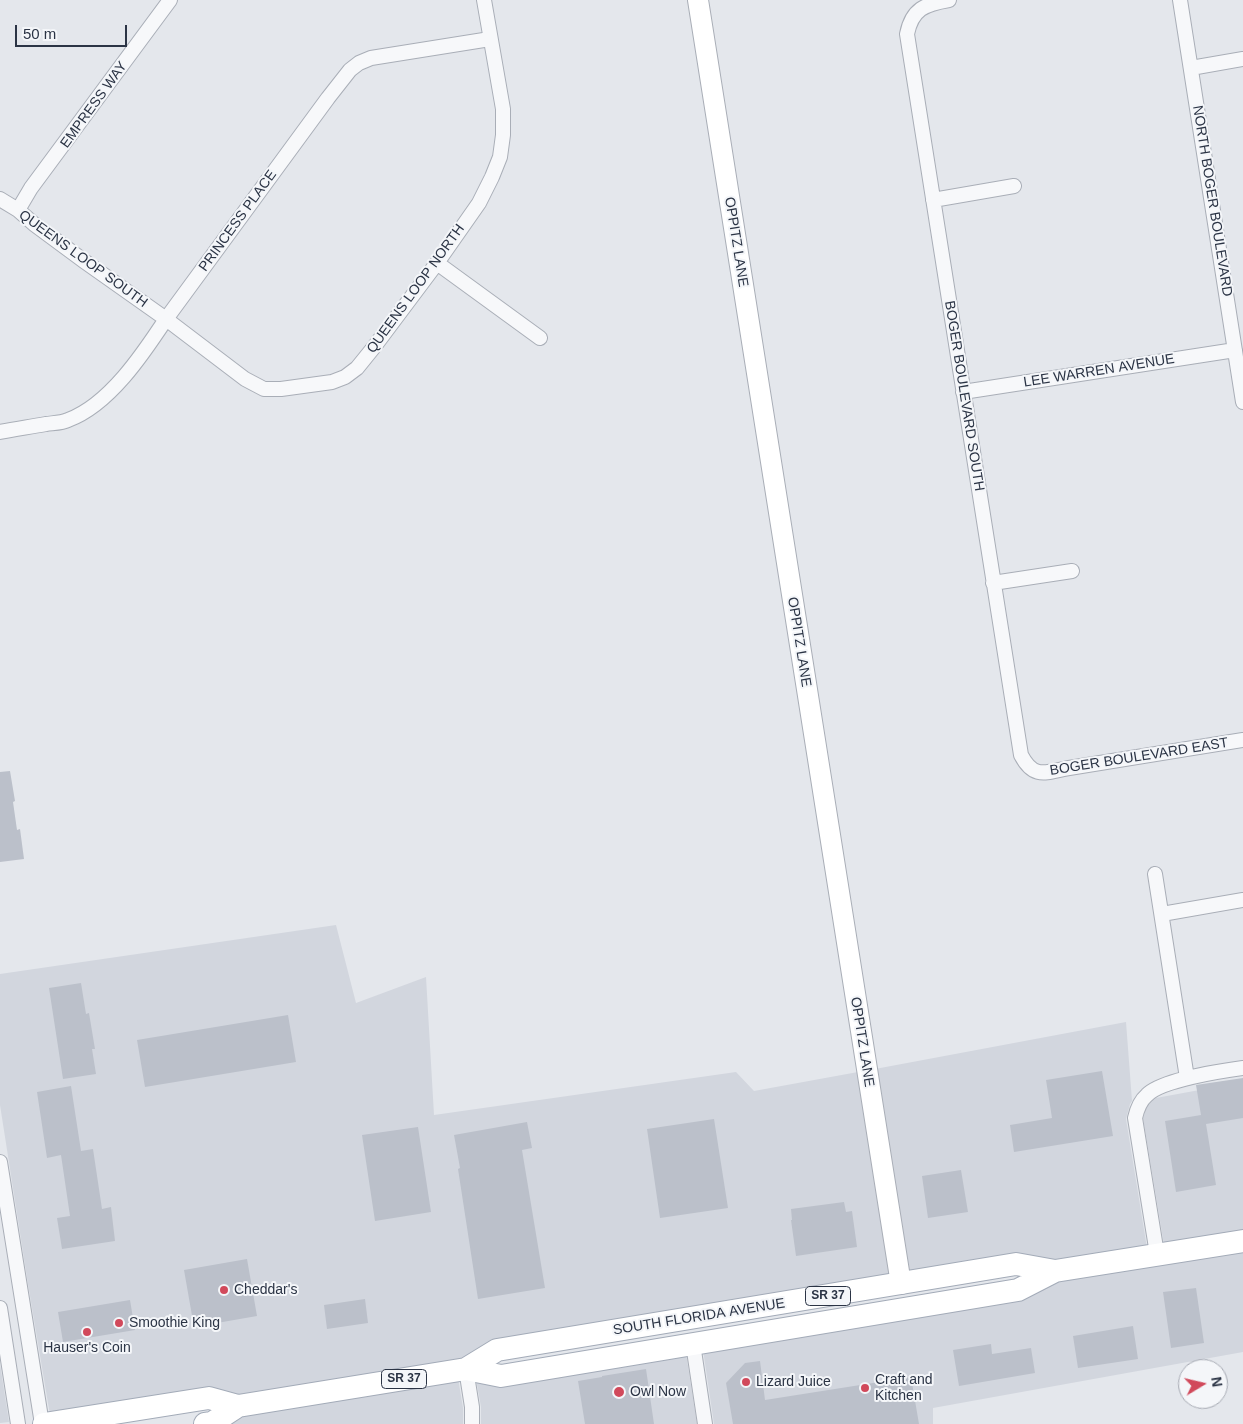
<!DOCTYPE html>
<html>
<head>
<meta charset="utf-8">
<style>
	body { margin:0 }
	#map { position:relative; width:1243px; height:1424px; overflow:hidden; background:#e4e7ec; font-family:Helvetica,sans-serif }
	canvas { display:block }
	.north { position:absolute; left:1178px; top:1359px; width:50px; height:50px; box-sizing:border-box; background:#f4f6f9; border:1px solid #a4a8b1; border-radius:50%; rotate:81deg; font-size:14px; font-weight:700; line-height:20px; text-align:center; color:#2b3445 }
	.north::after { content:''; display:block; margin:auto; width:18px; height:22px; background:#d1495b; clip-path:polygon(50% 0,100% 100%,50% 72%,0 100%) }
	.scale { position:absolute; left:15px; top:25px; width:112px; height:22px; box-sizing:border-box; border:2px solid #2b3445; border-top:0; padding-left:6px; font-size:15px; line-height:18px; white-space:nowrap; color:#2b3445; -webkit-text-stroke:4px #f4f6f9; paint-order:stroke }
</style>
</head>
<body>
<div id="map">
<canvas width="1243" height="1424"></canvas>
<div class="north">N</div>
<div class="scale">50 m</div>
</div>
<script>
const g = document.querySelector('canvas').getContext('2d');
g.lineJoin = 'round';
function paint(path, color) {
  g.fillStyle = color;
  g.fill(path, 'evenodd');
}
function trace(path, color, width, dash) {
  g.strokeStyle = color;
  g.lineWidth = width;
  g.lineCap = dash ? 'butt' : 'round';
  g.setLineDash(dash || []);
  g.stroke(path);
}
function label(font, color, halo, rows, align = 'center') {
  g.font = font + ' Helvetica,sans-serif';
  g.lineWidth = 4;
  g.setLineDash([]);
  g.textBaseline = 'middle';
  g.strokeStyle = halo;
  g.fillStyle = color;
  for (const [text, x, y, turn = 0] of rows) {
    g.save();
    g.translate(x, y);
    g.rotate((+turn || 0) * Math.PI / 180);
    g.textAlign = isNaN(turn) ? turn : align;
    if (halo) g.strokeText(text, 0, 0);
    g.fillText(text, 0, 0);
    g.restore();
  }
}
const built = new Path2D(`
	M336,925L356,1003L426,977L434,1115L736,1072L754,1091L858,1072L891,1277L464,1361L242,1397L50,1415L28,1284L0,1105V974Z
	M1126,1022L1132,1101L1130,1104L1126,1119L1147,1248L1059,1262L909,1275L875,1069Z
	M1243,1082V1233L1164,1245L1143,1118L1145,1110L1153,1099L1156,1098Z
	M1243,1248V1352L933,1408V1424H714L703,1350L1056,1279Z
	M686,1353L697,1424H481V1407L476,1379Z
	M0,1364L9,1422L0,1423Z
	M458,1378L463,1408V1424H225L240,1414Z`);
const building = new Path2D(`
	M10,771L15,801L13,802L17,830L20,829L24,859L0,862V772Z
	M81,983L86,1014L89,1013L95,1049H92L96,1074L63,1079L49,988Z
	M288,1015L296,1062L145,1087L137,1040Z
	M1102,1071L1113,1136L1014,1152L1010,1125L1052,1118L1046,1080Z
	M1243,1078V1118L1206,1124L1216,1185L1176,1192L1165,1121L1201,1115L1196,1085Z
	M71,1086L81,1151L93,1149L102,1209L111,1207L115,1241L62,1249L57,1218L70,1216L61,1155L47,1158L37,1092Z
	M714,1119L728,1208L660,1218L647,1129Z
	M527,1122L532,1148L522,1150L545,1288L478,1299L458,1169L460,1168L454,1135Z
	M418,1127L431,1212L375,1221L362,1135Z
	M961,1170L968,1212L928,1218L922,1176Z
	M844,1202L846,1212L852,1211L857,1247L796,1256L791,1220H792L791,1209Z
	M247,1259L257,1316L194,1327L184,1270Z
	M1196,1288L1204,1343L1171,1348L1163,1292Z
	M365,1299L368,1323L327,1329L324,1305Z
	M130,1300L135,1330L63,1342L58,1312Z
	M1133,1326L1138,1359L1078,1368L1073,1336Z
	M991,1344L992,1354L1031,1348L1035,1373L959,1386L953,1350Z
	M760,1361L765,1400L911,1377L919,1424H733L726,1383L745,1363Z
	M646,1369L654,1424H585L578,1381L602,1377V1376Z`);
const street = new Path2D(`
	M949,0C925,4 912,9 907,34L1021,755C1034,780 1046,772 1069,768L1243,740
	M1180,0L1243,402
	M1191,68L1243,59
	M0,199L18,210L34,224L84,261L166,319L245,379L264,389H281L332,382L345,377L357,368L374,347L437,263L479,203L492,177L500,157L503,135V109L484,0
	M933,200L1014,186
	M18,210L31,188L170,0
	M437,263L540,338
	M963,392L1235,350
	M0,432C15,429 30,427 46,424C53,423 62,423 68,420C109,405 143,354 166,319L328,98L350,70L359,63L371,58L490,39
	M993,583L1072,571
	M1155,874L1187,1078
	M1162,914L1243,900
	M0,1162L42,1424
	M1157,1254L1135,1118C1137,1109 1140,1101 1147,1095C1162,1080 1221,1071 1243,1068
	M0,1308L18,1424
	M693,1344L705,1424
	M466,1369L472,1407V1424`);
const secondary = new Path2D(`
	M698,0L901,1284`);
const primary = new Path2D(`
	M466,1369L497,1350L1016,1264L1055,1271
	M44,1424L209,1398L238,1406
	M205,1424L212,1423L238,1406L466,1369L501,1376L1018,1290L1055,1271L1243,1241`);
const markers = [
	[224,1290,5,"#d1495b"],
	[119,1323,5,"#d1495b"],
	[87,1332,5,"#d1495b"],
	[746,1382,5,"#d1495b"],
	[865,1388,5,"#d1495b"],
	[619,1392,6,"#d1495b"]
];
const shields = [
	[828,1296,45],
	[404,1379,45]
];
const shieldNames = [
	["SR 37",828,1296],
	["SR 37",404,1379]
];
const streetNames = [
	["EMPRESS WAY",94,105,-54],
	["NORTH BOGER BOULEVARD",1212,201,81],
	["PRINCESS PLACE",238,221,-54],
	["OPPITZ LANE",736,242,81],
	["QUEENS LOOP SOUTH",83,259,36],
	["QUEENS LOOP NORTH",416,289,-54],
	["LEE WARREN AVENUE",1099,371,-9],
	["BOGER BOULEVARD SOUTH",964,396,81],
	["OPPITZ LANE",799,642,81],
	["BOGER BOULEVARD EAST",1139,757,-9],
	["OPPITZ LANE",862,1042,81],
	["SOUTH FLORIDA AVENUE",699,1317,-9]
];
const poiNames = [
	["Cheddar's",234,1290],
	["Smoothie King",129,1323],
	["Hauser's Coin",87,1348,"center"],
	["Craft and",875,1380],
	["Kitchen",875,1396],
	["Lizard Juice",756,1382],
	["Owl Now",630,1392]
];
paint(built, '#d2d6de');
paint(building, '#bbc0ca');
trace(street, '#a9aeb7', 16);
trace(secondary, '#a9aeb7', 22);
trace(primary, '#a3abb8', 24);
trace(street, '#f7f8fa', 14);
trace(secondary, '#fff', 20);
trace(primary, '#fff', 22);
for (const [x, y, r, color] of markers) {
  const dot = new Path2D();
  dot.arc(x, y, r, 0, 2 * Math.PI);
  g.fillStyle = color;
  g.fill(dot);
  trace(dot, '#f4f6f9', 2);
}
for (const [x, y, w] of shields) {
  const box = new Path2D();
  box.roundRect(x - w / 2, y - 9.5, w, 19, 4);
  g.fillStyle = '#f4f6f9';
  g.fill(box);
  trace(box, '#2b3445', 1);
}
label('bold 12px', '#2b3445', null, shieldNames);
label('14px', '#2b3445', '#f4f6f9', streetNames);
label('14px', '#2b3445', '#f4f6f9', poiNames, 'left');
</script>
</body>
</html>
